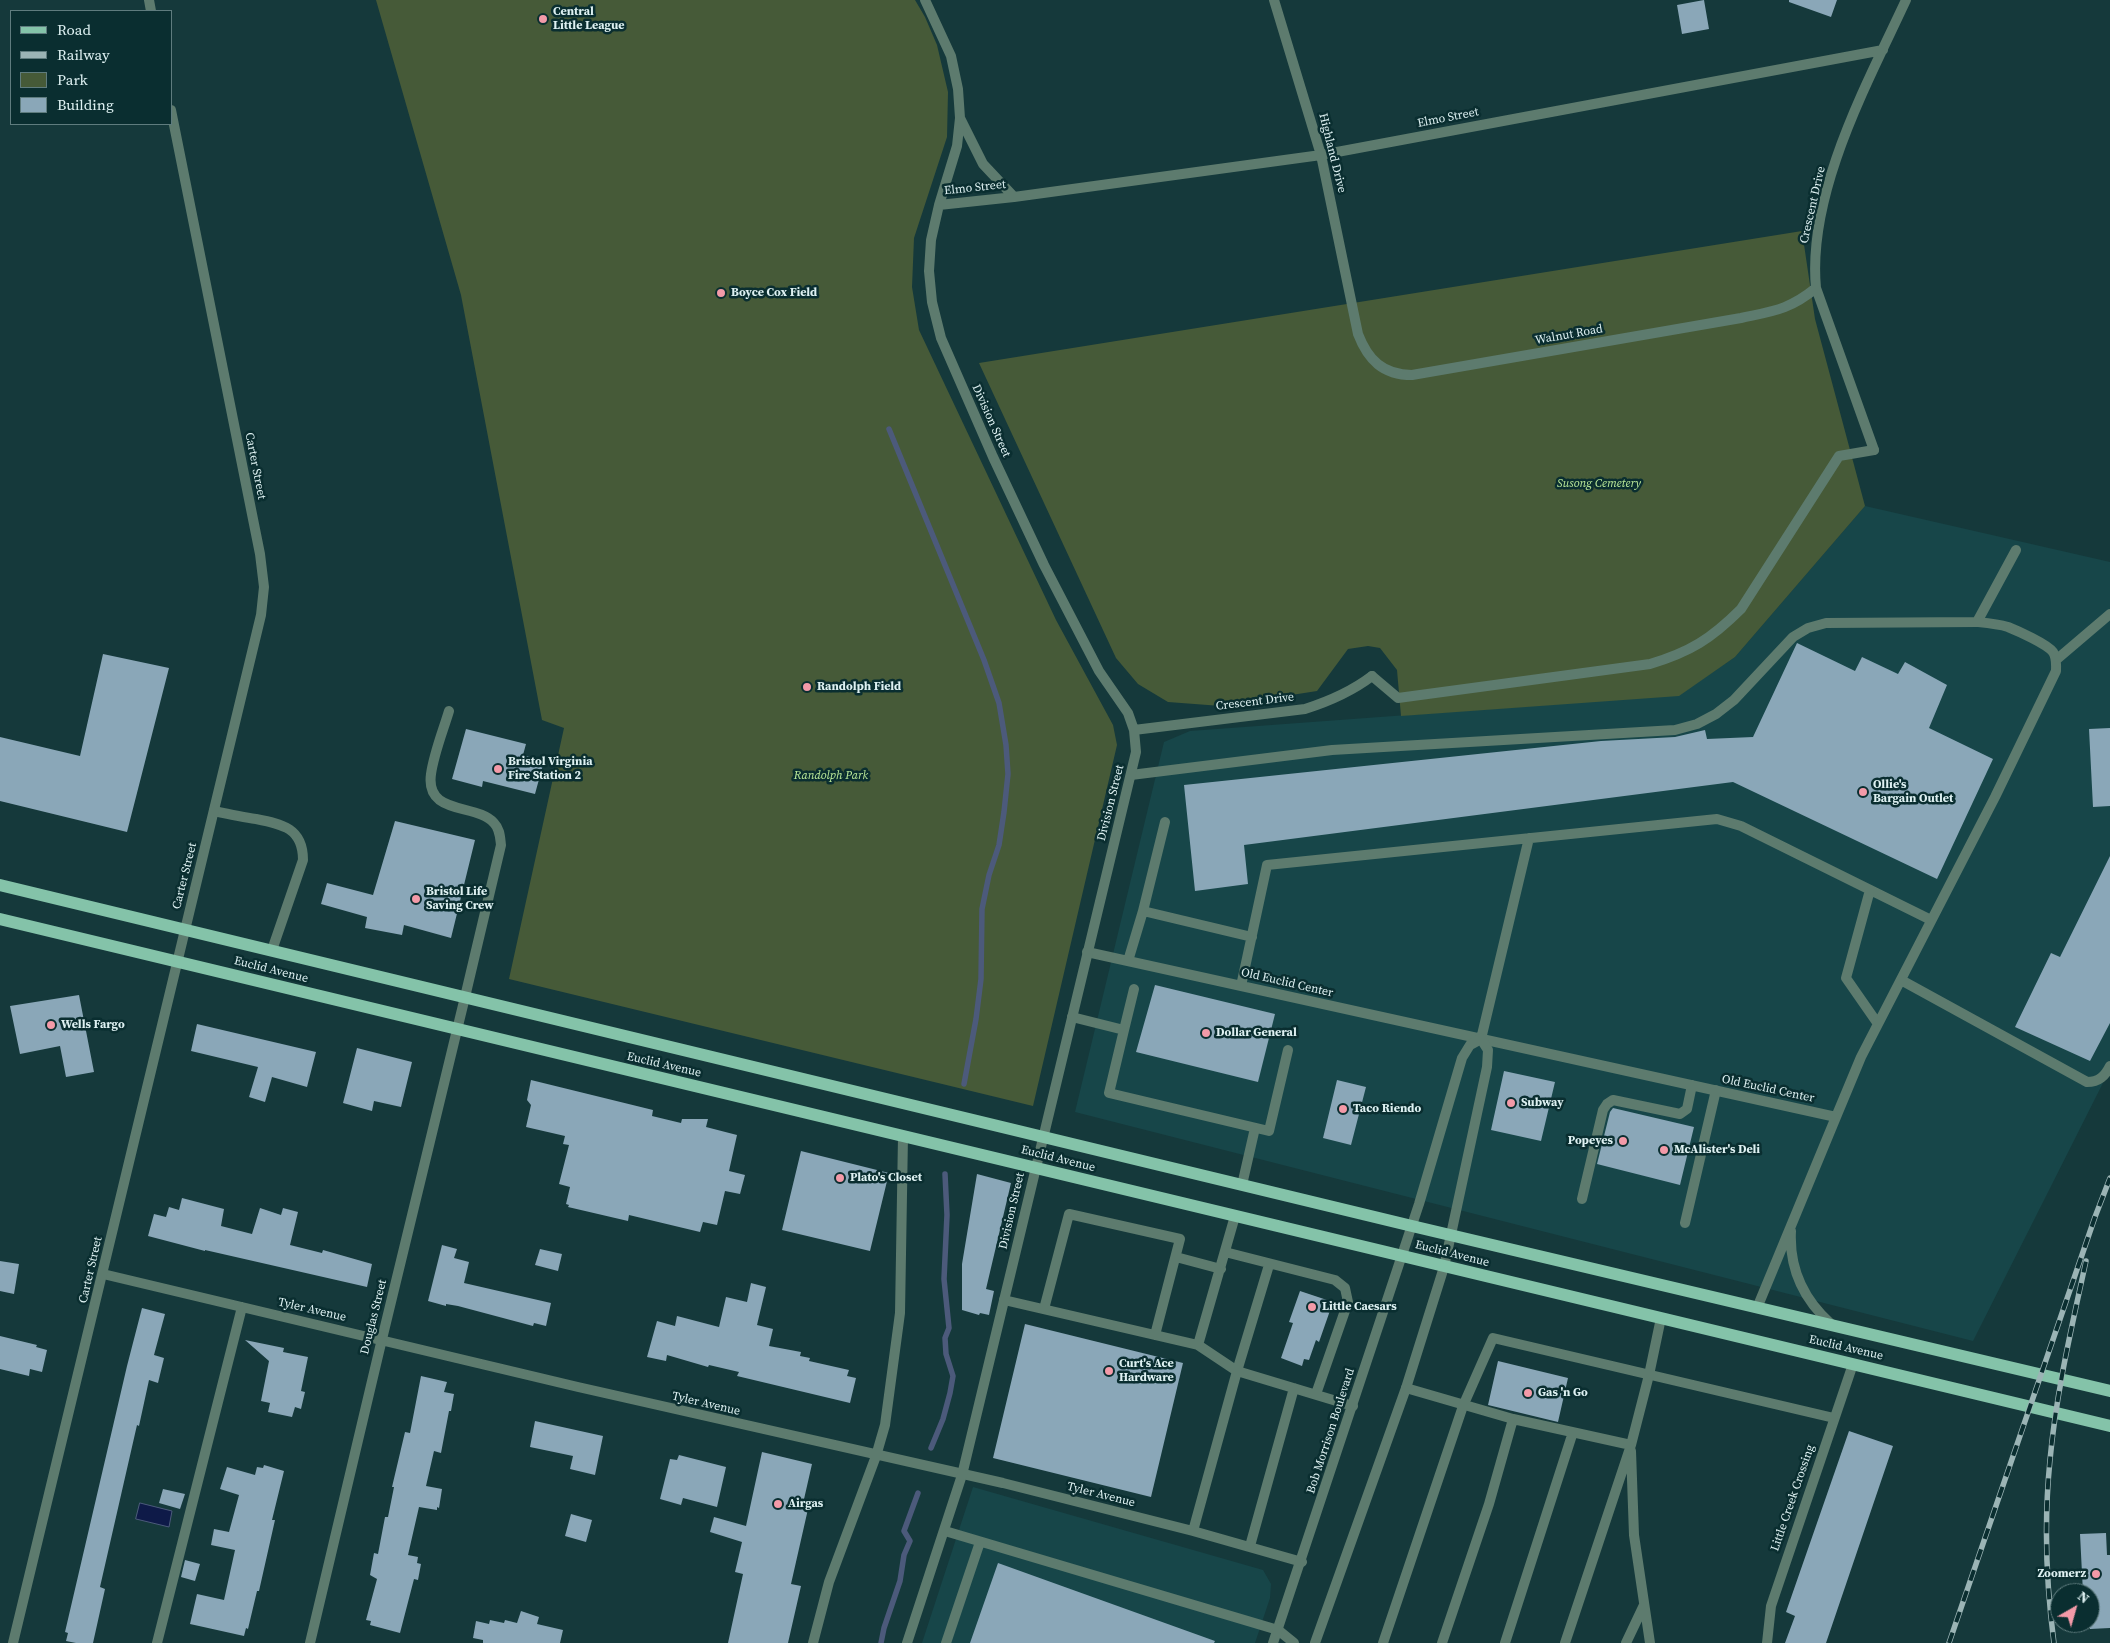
<!DOCTYPE html>
<html>
<head>
<meta charset="utf-8">
<style>
	body { margin:0 }
	#map { position:relative; width:2110px; height:1643px; overflow:hidden; background:#15393b; font-family:"Source Serif 4",serif }
	canvas { display:block }
	.legend { position:absolute; left:10px; top:10px; width:162px; height:115px; box-sizing:border-box; background:#0a2e30; border:1px solid #5f7c7e; margin:0; padding:6px 9px; list-style:none; font-size:15px; color:#def1f2 }
	.legend li { display:flex; align-items:center; gap:10px; height:25px }
	.legend b { width:25px; border:1px solid #5f7c7e }
	.north { position:absolute; left:2050px; top:1583px; width:50px; height:50px; box-sizing:border-box; background:#0a2e30; border:1px solid #5f7c7e; border-radius:50%; rotate:38deg; font-size:14px; font-weight:700; line-height:20px; text-align:center; color:#def1f2 }
	.north::after { content:''; display:block; margin:auto; width:18px; height:22px; background:#f39aa8; clip-path:polygon(50% 0,100% 100%,50% 72%,0 100%) }
</style>
</head>
<body>
<div id="map">
<canvas width="2110" height="1643"></canvas>
<ul class="legend">
<li><b style="height:6px;background:#84c3a9"></b>Road</li>
<li><b style="height:6px;background:#9bb4b5"></b>Railway</li>
<li><b style="height:14px;background:#465a38"></b>Park</li>
<li><b style="height:14px;background:#8aa7b8"></b>Building</li>
</ul>
<div class="north">N</div>
</div>
<script>
const g = document.querySelector('canvas').getContext('2d');
g.lineJoin = 'round';
function paint(path, color) {
  g.fillStyle = color;
  g.fill(path, 'evenodd');
}
function trace(path, color, width, dash) {
  g.strokeStyle = color;
  g.lineWidth = width;
  g.lineCap = dash ? 'butt' : 'round';
  g.setLineDash(dash || []);
  g.stroke(path);
}
function label(font, color, halo, rows, align = 'center') {
  g.font = font + ' "Source Serif 4",serif';
  g.lineWidth = 5;
  g.setLineDash([]);
  g.textBaseline = 'middle';
  g.strokeStyle = halo;
  g.fillStyle = color;
  for (const [text, x, y, turn = 0] of rows) {
    g.save();
    g.translate(x, y);
    g.rotate((+turn || 0) * Math.PI / 180);
    g.textAlign = isNaN(turn) ? turn : align;
    if (halo) g.strokeText(text, 0, 0);
    g.fillText(text, 0, 0);
    g.restore();
  }
}
const built = new Path2D(`
	M1865,506L2110,562V1069L1973,1341L1075,1112L1164,742L1190,731L1679,695L1735,657Z
	M973,1487L1263,1570L1271,1584L1270,1598L1255,1643H922Z`);
const green = new Path2D(`
	M376,0H915L925,17L937,45L948,92L947,137L914,238L912,287L919,330L1056,620L1113,725L1117,745L1033,1106L509,979L564,728L542,720L461,295Z
	M1802,231L1815,319L1865,506L1735,657L1679,696L1401,716L1397,670L1380,648L1368,646L1348,649L1317,691L1221,706L1168,702L1138,684L1116,658L979,363Z`);
const water = new Path2D(`
	M140,1503L172,1511L169,1527L136,1519Z`);
const stream = new Path2D(`
	M889,429L984,660L999,703L1006,745L1008,774L1004,812L999,845L989,875L982,909L981,979L976,1019L964,1084
	M931,1448L943,1419L950,1393L953,1376L946,1354L945,1338L949,1328L944,1279L947,1215L945,1174
	M881,1643L884,1628L900,1581L904,1555L910,1541L904,1531L918,1493`);
const building = new Path2D(`
	M1704,0L1709,29L1682,34L1677,5Z
	M1789,0H1837L1831,17L1789,2Z
	M1797,643L1855,671L1862,657L1898,674L1905,662L1947,685L1929,728L1993,759L1937,879L1733,782L1244,845L1248,884L1195,891L1184,785L1601,741L1675,737L1705,730L1707,739L1753,737Z
	M103,654L169,668L127,832L0,801V737L80,756Z
	M2110,728V806L2093,807L2089,729Z
	M466,729L526,744L523,755L544,761L535,794L483,781L482,787L452,779Z
	M395,821L475,840L451,938L404,925L402,935L365,928L367,917L321,904L327,883L373,895Z
	M2110,856V1023L2090,1061L2015,1027L2051,953L2060,957Z
	M1155,985L1275,1014L1258,1082L1136,1052Z
	M79,995L94,1072L66,1077L60,1046L20,1054L10,1006Z
	M197,1024L316,1052L307,1087L272,1077L265,1102L249,1097L258,1067L191,1051Z
	M357,1048L412,1062L401,1107L374,1101L372,1111L343,1103Z
	M1504,1071L1555,1082L1541,1141L1491,1130Z
	M531,1080L653,1110L652,1116L681,1123L682,1119H708L706,1127L737,1135L729,1171L745,1175L740,1194L725,1191L717,1225L703,1222L700,1232L629,1215L628,1221L568,1207L569,1205L566,1204L570,1187L559,1184L569,1145L563,1144L565,1136L526,1127L531,1105L527,1100Z
	M1337,1080L1366,1087L1351,1145L1323,1138Z
	M1613,1108L1694,1127L1680,1185L1597,1164L1610,1112Z
	M801,1151L889,1173L870,1251L782,1230Z
	M977,1174L1011,1183L986,1289L994,1291L989,1315L980,1313L979,1315L962,1310V1264Z
	M182,1198L224,1209L221,1226L252,1234L260,1208L281,1215L283,1208L298,1212L290,1245L322,1253L323,1250L372,1264L367,1287L205,1250V1251L148,1236L154,1214L166,1217L169,1207L179,1210Z
	M442,1245L457,1249L454,1258L469,1262L464,1283L551,1303L546,1326L534,1323L533,1326L458,1306L446,1304V1306L428,1301Z
	M540,1249L562,1254L558,1271L535,1265Z
	M0,1261L19,1264L14,1294L0,1291Z
	M751,1283L766,1287L757,1325L773,1329L769,1346L801,1352L800,1356L810,1358L809,1361L849,1370L847,1376L856,1378L850,1403L737,1376L739,1372L709,1365L708,1367L667,1355L666,1361L647,1357L657,1321L675,1326L677,1316L719,1327L726,1297L747,1302Z
	M1300,1291L1333,1302L1319,1342L1316,1340L1309,1360L1304,1359L1302,1366L1281,1358L1293,1323L1289,1322Z
	M142,1308L165,1314L154,1355L164,1358L158,1383L149,1380L139,1426L137,1425L100,1587L105,1589L93,1643H76L66,1641L68,1633L65,1632L127,1366Z
	M1025,1324L1183,1363L1151,1497L993,1458Z
	M0,1336L37,1345L36,1347L47,1350L42,1372L30,1369L29,1376L0,1369Z
	M245,1340L284,1348L283,1352L308,1357L301,1391L305,1392L301,1409L295,1407L292,1417L268,1412L270,1403L261,1401L269,1361Z
	M1498,1361L1568,1378L1558,1422L1488,1405Z
	M421,1376L447,1382L444,1392L454,1394L451,1411H449L441,1453L434,1451L426,1486L442,1489L439,1508L437,1507V1510L419,1507L408,1555L418,1557L417,1563L421,1564L418,1580L414,1579L400,1633L370,1625L371,1621L366,1620L377,1579L370,1575L374,1553L378,1554L385,1517H388L394,1487H392L405,1432L410,1433Z
	M535,1421L603,1436L595,1475L570,1469L573,1456L530,1447Z
	M1849,1431L1893,1446L1826,1643H1785L1795,1616L1786,1612Z
	M762,1452L812,1464L802,1508L808,1509L791,1584L801,1586L788,1643H728L743,1574L735,1572L742,1542L710,1532L714,1517L746,1526Z
	M679,1455L726,1467L717,1507L683,1498L681,1505L660,1499L670,1459L677,1460Z
	M264,1465L284,1471L272,1520H275L259,1591H257L248,1629L246,1628L244,1636L190,1624L197,1594L224,1600L235,1550L211,1545L214,1529L229,1532L239,1495L220,1489L227,1467L255,1475L257,1467L263,1468Z
	M163,1489L185,1494L180,1509L159,1503Z
	M571,1514L592,1520L586,1542L565,1536Z
	M2106,1533L2107,1555H2110V1628L2090,1629V1593H2083L2080,1534Z
	M185,1560L200,1564L195,1581L181,1577Z
	M998,1563L1215,1641L1214,1643H970Z
	M521,1611L539,1617L537,1624L563,1630L560,1643H483V1640L473,1638L476,1621L489,1624L490,1620L504,1623L505,1620L517,1623Z`);
const service = new Path2D(`
	M1977,622L2016,550
	M2056,660L2110,614
	M1372,676L1398,698L1650,664C1690,652 1711,639 1741,609L1839,456L1874,450
	M449,711C443,731 434,753 431,774C425,816 477,803 494,823C500,829 500,837 501,845L465,997
	M214,811C228,814 242,817 256,819C282,824 303,828 303,860L272,950
	M1870,890L1846,978L1878,1024
	M1143,911L1165,822
	M1087,952L1836,1117L1861,1057L1995,797L2056,671C2056,665 2057,658 2053,652C2047,644 2018,631 2008,627C1998,624 1987,623 1977,622L1826,623L1808,628L1793,637L1734,700L1716,714L1697,724L1675,730L1332,750L1131,775
	M1128,961L1143,911L1252,937
	M1901,980L2087,1082C2099,1082 2105,1076 2110,1066
	M1241,986L1267,865L1717,819L1741,826L1931,920
	M1072,1017L1124,1030L1109,1093L1269,1131L1288,1050
	M1124,1030L1134,989
	M1481,1039L1529,838
	M1242,1185L1255,1128
	M1582,1199L1603,1110L1607,1104L1613,1100L1680,1114L1687,1109L1692,1085
	M1685,1223L1716,1090
	M1791,1231C1789,1269 1803,1299 1831,1324
	M1225,1252L1335,1280L1345,1288L1348,1302L1316,1394
	M1176,1257L1221,1269
	M103,1274L578,1387L1003,1483L1193,1531L1302,1562
	M1004,1300L1198,1345L1235,1216
	M1757,1308L1836,1117
	M1044,1309L1069,1214L1180,1239L1155,1335
	M1198,1345L1237,1371L1353,1406
	M1406,1388L1513,1419L1631,1445L1649,1375L1661,1318
	M1631,1451L1634,1535L1650,1643
	M945,1531L1278,1630L1294,1643
	M1193,1531L1237,1371L1269,1265
	M1250,1546L1294,1388
	M157,1643L242,1307
	M813,1643L829,1582L876,1456L885,1425L900,1313L903,1136
	M946,1643L980,1542
	M1383,1643L1463,1406L1493,1338L1834,1418
	M1442,1643L1489,1504L1513,1419
	M1505,1643L1573,1432
	M1565,1643L1631,1445
	M1626,1643L1644,1605
	M1767,1643L1771,1606L1853,1364`);
const minor = new Path2D(`
	M149,0L151,11
	M1274,0L1321,155L1358,334C1368,360 1383,375 1412,375L1741,318C1773,311 1789,310 1816,288
	M960,118L983,164L1014,197
	M939,205L1014,197L1321,155L1883,50
	M1874,450L1816,288C1807,193 1867,84 1906,0
	M1134,730L1305,709C1330,701 1351,692 1372,676
	M13,1643L261,615L264,587L260,554L171,110
	M310,1643L382,1339L465,997
	M907,1643L962,1475L1136,752L1134,730L1128,713L1099,671L1044,565L993,457L941,338L932,302L929,271L931,240L939,205L957,146L960,118L958,89L951,56L925,0
	M1273,1643L1419,1204L1462,1058L1470,1045L1481,1039L1488,1050L1487,1067L1444,1267L1406,1388L1315,1643`);
const primary = new Path2D(`
	M0,885L1412,1226L2110,1391
	M0,919L2110,1426`);
const rail = new Path2D(`
	M1949,1643L2095,1217L2110,1178
	M2054,1643C2046,1583 2044,1520 2050,1460C2056,1393 2072,1326 2086,1261`);
const markers = [
	[543,19,5,"#f39aa8"],
	[721,293,5,"#f39aa8"],
	[807,687,5,"#f39aa8"],
	[498,769,5,"#f39aa8"],
	[1863,792,5,"#f39aa8"],
	[416,899,5,"#f39aa8"],
	[51,1025,5,"#f39aa8"],
	[1206,1033,5,"#f39aa8"],
	[1511,1103,5,"#f39aa8"],
	[1343,1109,5,"#f39aa8"],
	[1623,1141,5,"#f39aa8"],
	[1664,1150,5,"#f39aa8"],
	[840,1178,5,"#f39aa8"],
	[1312,1307,5,"#f39aa8"],
	[1109,1371,5,"#f39aa8"],
	[1528,1393,5,"#f39aa8"],
	[778,1504,5,"#f39aa8"],
	[2096,1574,5,"#f39aa8"]
];
const poiNames = [
	["Central",553,12],
	["Little League",553,26],
	["Boyce Cox Field",731,293],
	["Randolph Field",817,687],
	["Bristol Virginia",508,762],
	["Fire Station 2",508,776],
	["Ollie's",1873,785],
	["Bargain Outlet",1873,799],
	["Bristol Life",426,892],
	["Saving Crew",426,906],
	["Wells Fargo",61,1025],
	["Dollar General",1216,1033],
	["Subway",1521,1103],
	["Taco Riendo",1353,1109],
	["Popeyes",1613,1141,"right"],
	["McAlister's Deli",1674,1150],
	["Plato's Closet",850,1178],
	["Little Caesars",1322,1307],
	["Curt's Ace",1119,1364],
	["Hardware",1119,1378],
	["Gas 'n Go",1538,1393],
	["Airgas",788,1504],
	["Zoomerz",2086,1574,"right"]
];
const streetNames = [
	["Elmo Street",1448,118,-11],
	["Highland Drive",1332,153,76],
	["Elmo Street",975,188,-6],
	["Crescent Drive",1813,205,-77],
	["Walnut Road",1569,335,-10],
	["Division Street",991,421,66],
	["Carter Street",255,466,79],
	["Crescent Drive",1255,702,-7],
	["Division Street",1111,803,-76],
	["Carter Street",185,876,-76],
	["Euclid Avenue",271,970,14],
	["Old Euclid Center",1287,983,13],
	["Euclid Avenue",664,1065,13],
	["Old Euclid Center",1768,1089,12],
	["Euclid Avenue",1058,1159,14],
	["Division Street",1012,1211,-77],
	["Euclid Avenue",1452,1254,14],
	["Carter Street",91,1270,-77],
	["Tyler Avenue",312,1310,13],
	["Douglas Street",374,1317,-76],
	["Euclid Avenue",1846,1348,13],
	["Tyler Avenue",706,1404,13],
	["Bob Morrison Boulevard",1331,1431,-72],
	["Tyler Avenue",1101,1495,14],
	["Little Creek Crossing",1793,1498,-71]
];
const parkNames = [
	["Susong Cemetery",1599,484],
	["Randolph Park",831,776]
];
paint(built, '#174649');
paint(green, '#465a38');
paint(water, '#0e1a48');
trace(water, '#4c5a7b', 1);
trace(stream, '#4c5a7b', 5.5);
paint(building, '#8aa7b8');
trace(service, '#5d7b6e', 10);
trace(minor, '#5d7b6e', 10);
trace(primary, '#84c3a9', 12);
trace(rail, '#9bb4b5', 5.5);
trace(rail, '#0a2e30', 4, [11]);
for (const [x, y, r, color] of markers) {
  const dot = new Path2D();
  dot.arc(x, y, r, 0, 2 * Math.PI);
  g.fillStyle = color;
  g.fill(dot);
  trace(dot, '#0a2e30', 2);
}
label('bold 12px', '#def1f2', '#0a2e30', poiNames, 'left');
label('12px', '#def1f2', '#0a2e30', streetNames);
label('italic 12px', '#bcea99', '#0a2e30', parkNames);
</script>
</body>
</html>
